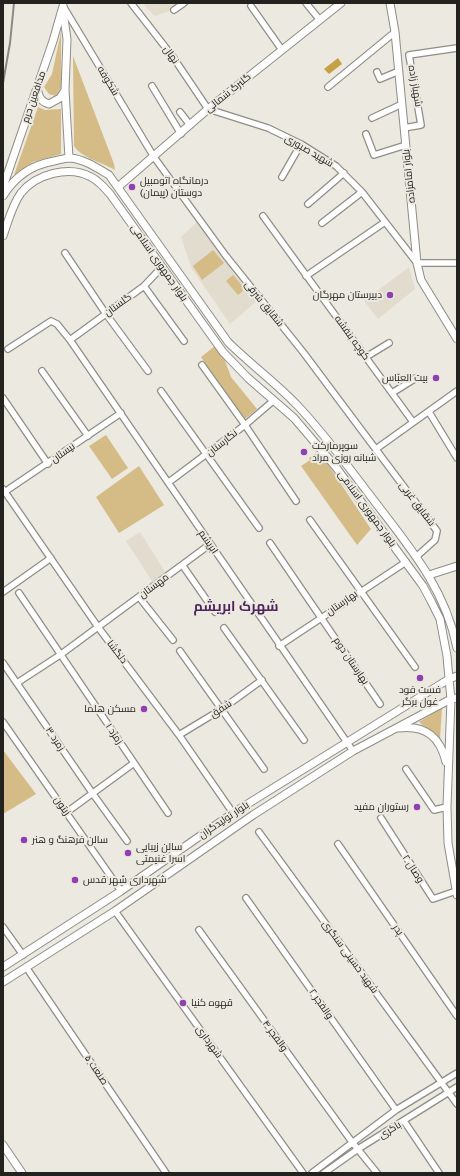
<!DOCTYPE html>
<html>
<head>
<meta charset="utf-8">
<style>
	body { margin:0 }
	#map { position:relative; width:460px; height:1176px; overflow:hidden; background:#ece9e1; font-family:"Roboto Serif",serif }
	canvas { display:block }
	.frame { position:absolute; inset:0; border:4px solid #23221f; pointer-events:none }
</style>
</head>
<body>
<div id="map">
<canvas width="460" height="1176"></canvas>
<div class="frame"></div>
</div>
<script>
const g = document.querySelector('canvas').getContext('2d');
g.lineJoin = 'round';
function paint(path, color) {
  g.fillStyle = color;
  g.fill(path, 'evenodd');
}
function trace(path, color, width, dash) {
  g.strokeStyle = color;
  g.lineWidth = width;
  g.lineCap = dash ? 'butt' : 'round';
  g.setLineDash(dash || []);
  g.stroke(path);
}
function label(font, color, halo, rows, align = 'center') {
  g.font = font + ' "Roboto Serif",Cairo,serif';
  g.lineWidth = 4;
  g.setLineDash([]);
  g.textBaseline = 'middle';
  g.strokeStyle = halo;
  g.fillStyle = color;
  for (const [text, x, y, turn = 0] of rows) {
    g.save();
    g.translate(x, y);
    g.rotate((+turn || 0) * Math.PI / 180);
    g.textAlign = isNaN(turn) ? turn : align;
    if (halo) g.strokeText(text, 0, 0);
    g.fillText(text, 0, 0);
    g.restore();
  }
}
const built = new Path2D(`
	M142,3H193L155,16Z
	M197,222L257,301L230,324L192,269L181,237Z
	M409,267L415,289L378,319L364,301Z
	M140,532L166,573L152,581L126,541Z`);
const green = new Path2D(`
	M61,32V87L56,96L49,94L44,87L52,74Z
	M73,56L114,164L115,170C101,162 82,158 74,146Z
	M38,107L45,110L61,109V154L33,162L14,175Z
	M213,250L224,263L202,280L193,266Z
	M233,275L245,289L238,295L226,281Z
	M215,346L224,358L231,377L257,409L245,419L201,357Z
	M106,435L128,468L112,479L89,446Z
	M319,451L371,529L357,545L301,466L310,460L309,458Z
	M139,466L164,505L119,533L96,497Z
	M442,708L440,739L419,722Z
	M3,750L36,794L3,814Z`);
const water = new Path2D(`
	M338,58L342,64L329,74L324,69Z`);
const minor = new Path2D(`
	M131,3L173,57L208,109L268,128L301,144L336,166L362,192L417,263H457
	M306,3L319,19
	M63,6L154,157L226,256L303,352L437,531L435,540L416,557
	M251,6L282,50
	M174,10L184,3
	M377,72L380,79L399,71
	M152,86L181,134
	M328,87L395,32
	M180,112L190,125
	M372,118L402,104
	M404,128L421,125L409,55L457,48
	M366,134L374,155L406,145
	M282,177L301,144
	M308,204L344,173
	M263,216L413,422
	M322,223L362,192
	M65,253L106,314L148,371
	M306,276L385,222
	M144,286L184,341
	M70,340L144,286L162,267
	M8,349L51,321L57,324L70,340C165,477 258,615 353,751
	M366,357L389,343
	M202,365L245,425L296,501
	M42,371L88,436
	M161,391L259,528
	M392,393L416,378
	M3,398L48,464
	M429,412L457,458
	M376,449L457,391
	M169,482L245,425L273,401
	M3,489L98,627L179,735L233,813
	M3,493L121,413
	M310,520L415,667
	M270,543L380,704
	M183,566L215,612
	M3,592L51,558
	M19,593L168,813
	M139,597L173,640
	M224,628L304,740
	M279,646L406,562
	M180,651L264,769
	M3,663L93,794L127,841
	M17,683L60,655L209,545
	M3,722L121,891
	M179,735L222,709L262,680
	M406,769L434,810L447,807
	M67,812L134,763
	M381,818L433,899L456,891
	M259,832L457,1104
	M338,844L457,1016
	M246,898L396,1110
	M115,911L303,1173
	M3,927L23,955
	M199,930L352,1142L377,1173
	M26,967L166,1173
	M404,1121L439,1173
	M312,1173L396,1110L457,1073
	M324,1173L358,1149L457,1087`);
const tertiary = new Path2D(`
	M118,187L208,109L341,3
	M429,575L457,566
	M3,1145L22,1173`);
const secondary = new Path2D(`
	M390,3L395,32L417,263L421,280L457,339
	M63,11L67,39L65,90L69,158
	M37,88C39,97 40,101 49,104L60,98L65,90
	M3,187L53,41L63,6
	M3,196C15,176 31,165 54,161C59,160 65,158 70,158C84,159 97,168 109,175L228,342C250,364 275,382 297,405C323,432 346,464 369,494C406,543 445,586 457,648
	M3,236C8,222 12,205 21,193C36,174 69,165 91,177C99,181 104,187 110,194L223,352L248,378L294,418L335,466L423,586L431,601L440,619L447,656L449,679L451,699L447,807L448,843L457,895
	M399,728C426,725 440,737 446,762
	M3,967L121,891L233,813L449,679L457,676
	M3,982L115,911L253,815L353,751L451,699L457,698`);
const rail = new Path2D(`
	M3,83L10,43L14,3`);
const markers = [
	[132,187,4,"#8f3faf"],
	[390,295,4,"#8f3faf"],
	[436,378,4,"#8f3faf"],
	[304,452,4,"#8f3faf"],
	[420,678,4,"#8f3faf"],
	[144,709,4,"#8f3faf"],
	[417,807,4,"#8f3faf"],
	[24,840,4,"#8f3faf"],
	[128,853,4,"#8f3faf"],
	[75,880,4,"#8f3faf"],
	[183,1003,4,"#8f3faf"]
];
const streetNames = [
	["نهال",171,55,54],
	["شکوفه",108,81,59],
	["شهباز زاده",415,86,80],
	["گلبرگ شمالی",228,93,-39],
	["مدافعین حرم",34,97,-71],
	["شهید صبوری",309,151,30],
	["بلوار امامزاده",409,176,-96],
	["بلوار جمهوری اسلامی",159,263,55],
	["شقایق شرقی",264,304,51],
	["گلستان",118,305,-36],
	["کوچه بنفشه",352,338,54],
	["نگارستان",222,443,-38],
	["نیستان",63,453,-35],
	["شقایق غربی",417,504,53],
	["بلوار جمهوری اسلامی",367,509,54],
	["ابریشم",208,542,56],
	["مهستان",154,586,-36],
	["بهارستان",342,603,-35],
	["دلگشا",117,652,53],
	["بهارستان دوم",351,661,56],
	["شفق",221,709,-33],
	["زمرّد ۱",114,734,56],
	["زمرد ۳",55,739,56],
	["زیتون",62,806,55],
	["بلوار تولیدگران",224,820,-34],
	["وصال ۲",413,869,57],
	["پدر",398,930,56],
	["شهید حسینی سنگری",350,957,54],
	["والفجر ۲",321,1004,55],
	["والفجر ۴",275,1036,54],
	["شهرداری",209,1042,54],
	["صنعت ۵",96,1070,56],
	["باکری",390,1130,-31]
];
const poiNames = [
	["درمانگاه اتومبیل",140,181],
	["دوستان (پیمان)",140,193],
	["دبیرستان مهرگان",382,295,"right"],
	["بیت العبّاس",428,378,"right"],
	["سوپرمارکت",312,446],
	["شبانه روزی مراد",312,458],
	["فست فود",420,690,"center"],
	["غول برگر",420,702,"center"],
	["مسکن هلما",136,709,"right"],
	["رستوران مفید",409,807,"right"],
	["سالن فرهنگ و هنر",32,840],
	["سالن زیبایی",136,847],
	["اسرا غنیمتی",136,859],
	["شهرداری شهر قدس",83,880],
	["قهوه کنیا",191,1003]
];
const districtNames = [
	["شهرک ابریشم",236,607]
];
paint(built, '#e2dcce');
paint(green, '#d5bc86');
paint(water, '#c79f45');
trace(minor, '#908d87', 8);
trace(tertiary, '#908d87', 9);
trace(secondary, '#908d87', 9);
trace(minor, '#fff', 5.5);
trace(tertiary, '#fff', 7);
trace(secondary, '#fff', 7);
trace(rail, '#8b8983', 2);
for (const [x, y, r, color] of markers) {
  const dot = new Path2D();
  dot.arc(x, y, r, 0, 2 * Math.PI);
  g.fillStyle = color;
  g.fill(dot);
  trace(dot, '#ece9e1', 1.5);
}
label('10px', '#23221f', '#ece9e1', streetNames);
label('10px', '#23221f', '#ece9e1', poiNames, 'left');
label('bold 14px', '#4b255b', '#ece9e1', districtNames);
</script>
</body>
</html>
